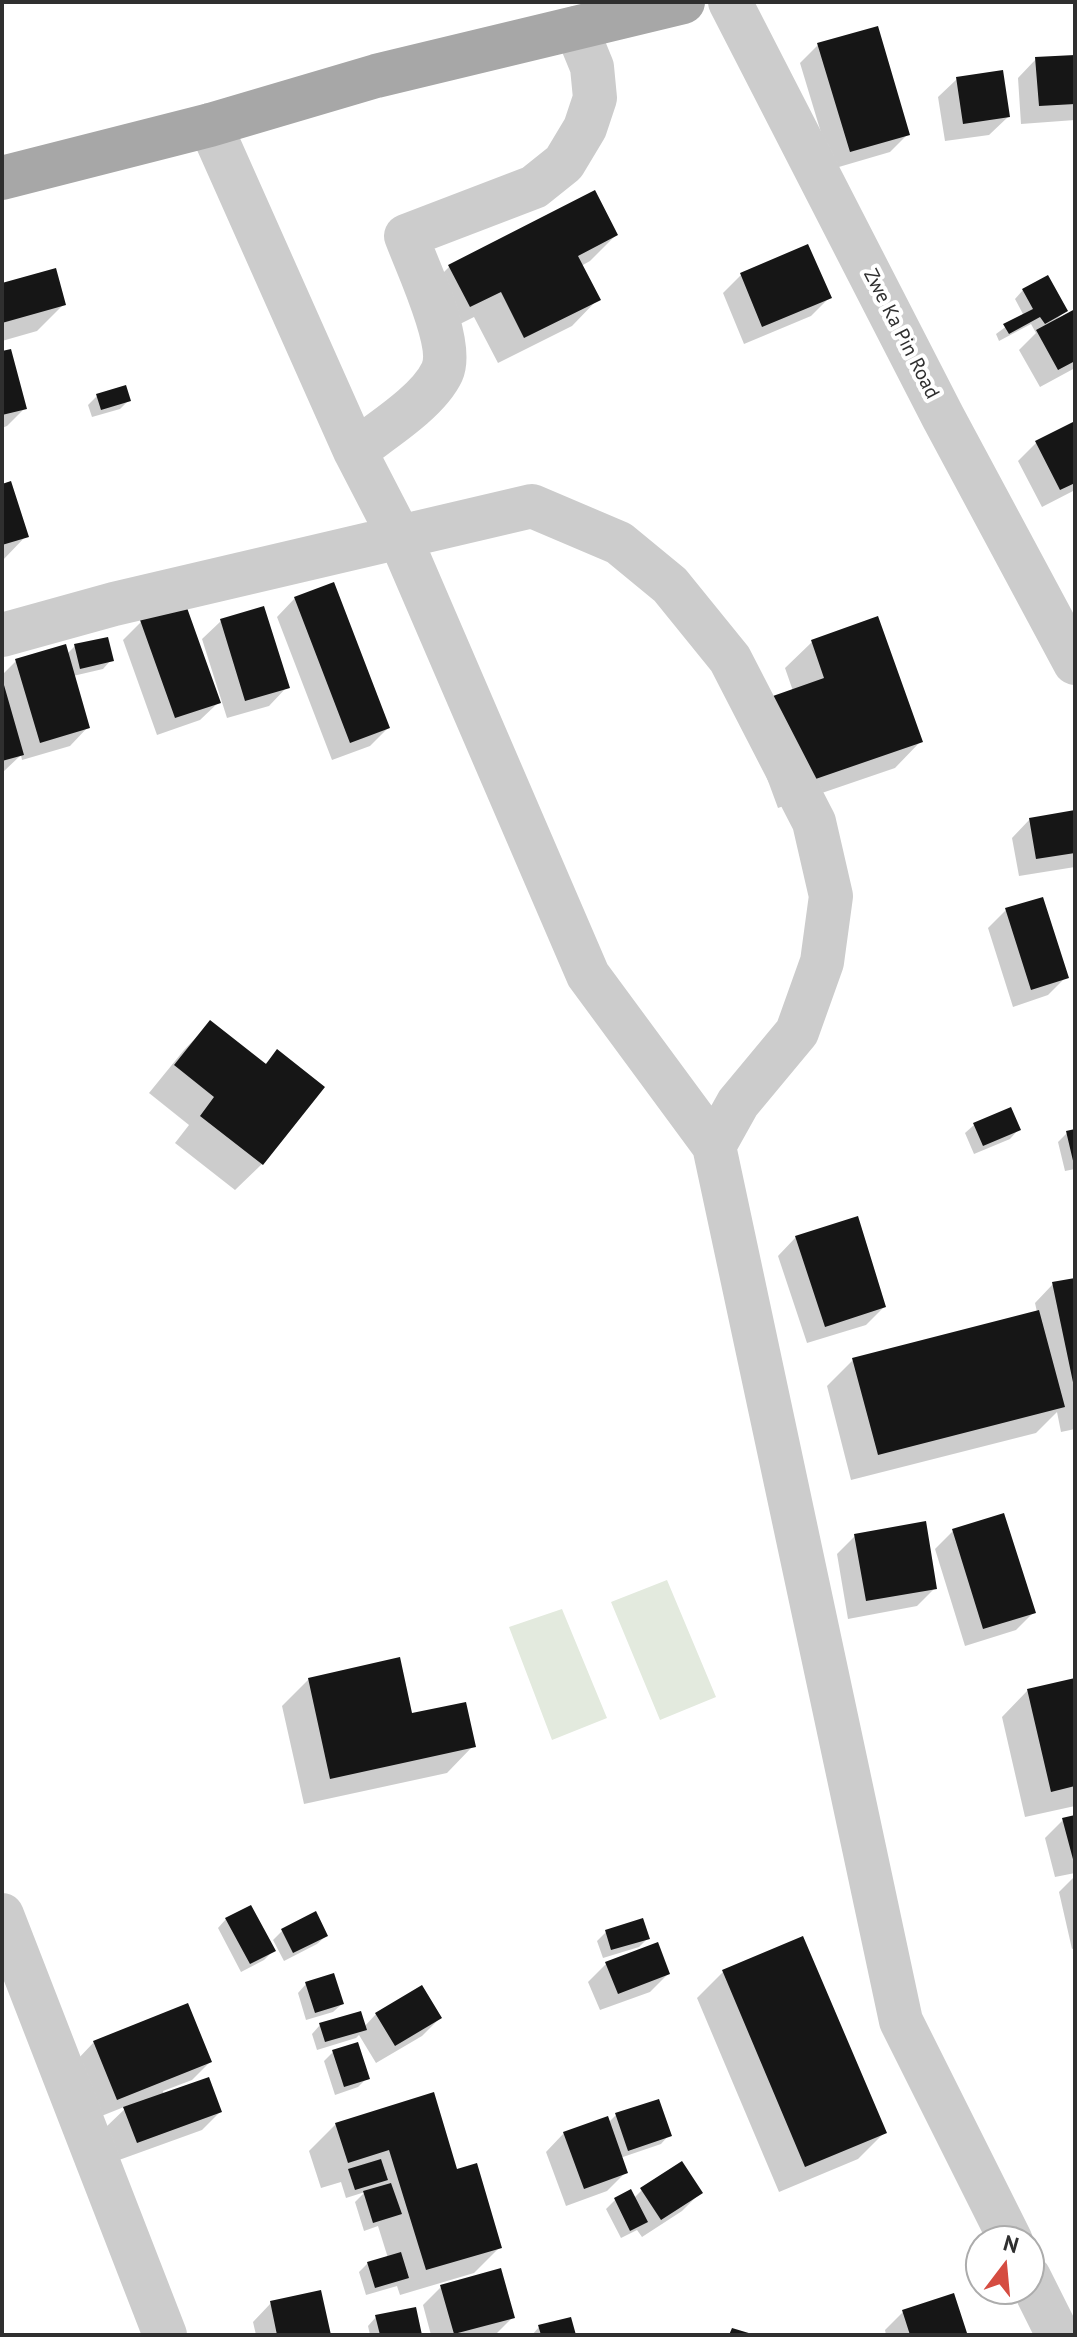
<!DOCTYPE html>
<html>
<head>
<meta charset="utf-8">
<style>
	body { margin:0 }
	#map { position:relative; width:1077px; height:2337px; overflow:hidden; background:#fff; font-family:"PT Sans",sans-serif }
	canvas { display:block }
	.frame { position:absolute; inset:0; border:4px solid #2f2f2f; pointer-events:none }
	.north { position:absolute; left:965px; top:2225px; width:80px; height:80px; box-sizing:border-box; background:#fff; border:2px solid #acacac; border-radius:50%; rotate:16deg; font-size:22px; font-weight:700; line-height:32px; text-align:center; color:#2f2f2f }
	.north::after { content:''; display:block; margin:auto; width:28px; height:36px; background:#d54c41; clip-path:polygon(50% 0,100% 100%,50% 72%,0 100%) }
</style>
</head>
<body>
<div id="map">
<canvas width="1077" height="2337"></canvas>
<div class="frame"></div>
<div class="north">N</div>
</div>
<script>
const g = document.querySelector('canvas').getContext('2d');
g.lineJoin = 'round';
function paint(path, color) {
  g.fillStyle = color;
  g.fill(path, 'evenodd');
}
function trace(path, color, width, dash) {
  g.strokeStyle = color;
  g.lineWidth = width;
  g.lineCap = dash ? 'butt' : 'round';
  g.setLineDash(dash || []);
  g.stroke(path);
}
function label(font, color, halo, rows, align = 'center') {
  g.font = font + ' "PT Sans",sans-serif';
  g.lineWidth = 8;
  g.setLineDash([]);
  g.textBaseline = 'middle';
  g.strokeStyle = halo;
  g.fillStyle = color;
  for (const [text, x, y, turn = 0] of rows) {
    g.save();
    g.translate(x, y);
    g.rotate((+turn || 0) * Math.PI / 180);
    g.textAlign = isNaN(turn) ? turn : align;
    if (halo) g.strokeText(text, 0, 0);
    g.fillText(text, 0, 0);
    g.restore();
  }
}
const green = new Path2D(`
	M667,1580L716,1697L660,1720L611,1602Z
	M562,1609L607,1718L552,1740L509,1627Z`);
const shadow = new Path2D(`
	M818,45L908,134L890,152L832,169L800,63Z
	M1075,57V120L1021,124L1018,78L1036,59Z
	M957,79L1008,117L989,135L945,141L938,97Z
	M616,235L590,261L581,266L598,299L572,326L498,363L474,317L444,332L423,293L449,267Z
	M741,275L829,298L811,316L744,344L723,293Z
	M2,285L64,304L37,331L2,341Z
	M1023,290L1065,311L1055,321L1075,314V368L1040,387L1019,350L1036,333L1031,324L999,341L996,334L1023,314L1015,299Z
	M2,353L25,408L7,426L2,428Z
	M97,396L129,400L120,409L92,417L88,405Z
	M1075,423V490L1042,507L1018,461L1036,443Z
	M2,486L26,536L2,561Z
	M295,598L388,728L370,746L332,760L277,617Z
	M263,608L287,687L269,706L227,718L202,639L221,621Z
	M141,622L219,702L200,720L157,735L123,640Z
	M812,642L921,741L895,768L778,808L747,724L793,691L785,668Z
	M75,646L111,660L103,669L73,676L88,727L70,746L22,760L21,755L2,773V675L17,660L67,654Z
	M1075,812V867L1019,876L1012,838L1030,819Z
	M1006,910L1066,977L1048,995L1013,1007L988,928Z
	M210,1023L264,1065L278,1052L322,1088L262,1164L235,1190L175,1143L189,1125L149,1093L184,1050Z
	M974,1125L1018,1130L1010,1139L974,1154L965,1133Z
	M1075,1131V1169L1065,1171L1058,1142L1067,1133Z
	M796,1237L884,1307L866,1325L807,1343L778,1256Z
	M1075,1280V1429L1061,1432L1057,1412L1036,1433L851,1480L827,1386L853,1360L1037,1312L1035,1303L1053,1284Z
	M953,1531L1034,1612L1016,1630L965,1646L935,1549Z
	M855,1536L935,1588L917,1606L848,1619L837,1554Z
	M309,1679L411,1716L473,1746L447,1773L304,1804L282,1706Z
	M1075,1680V1806L1025,1817L1002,1717L1028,1690Z
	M1075,1817V1873L1055,1877L1045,1838L1063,1820Z
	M1075,1876V1948L1072,1949L1059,1892Z
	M315,1914L326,1936L317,1944L284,1961L273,1940L282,1931Z
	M226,1919L273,1951L264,1960L241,1972L218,1928Z
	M606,1932L648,1938L639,1947L603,1958L597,1941Z
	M606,1964L668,1974L650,1992L600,2010L588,1982Z
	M723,1972L885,2132L858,2159L779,2192L697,1998Z
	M306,1984L342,2004L333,2012L306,2020L298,1993Z
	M376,2014L440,2018L422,2036L376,2063L359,2035L356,2038L317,2050L312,2034L320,2025L364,2027Z
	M94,2042L210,2062L192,2080L163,2091L164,2095L220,2112L202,2130L119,2160L106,2127L129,2105L99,2117L76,2061Z
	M333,2052L367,2078L358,2087L335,2095L324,2061Z
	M616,2115L669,2135L661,2144L620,2158L625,2173L607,2191L566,2206L546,2152L564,2133L608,2123Z
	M336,2124L456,2172L500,2247L474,2273L400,2295L397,2286L366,2295L359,2272L368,2263L388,2258L378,2226L364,2231L355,2202L365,2192L346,2198L341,2182L321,2188L309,2151Z
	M642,2190L700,2193L682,2211L642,2237L637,2230L621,2238L606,2209L615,2200L634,2198Z
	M441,2287L513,2317L495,2335H431L423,2305Z
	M271,2303L329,2335H256L253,2322Z
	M903,2312L965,2332L963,2335H886L885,2330Z
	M376,2317L420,2335H370L368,2326Z
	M539,2327L574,2335H532Z`);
const building = new Path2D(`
	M878,26L910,135L850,152L817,43Z
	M1075,55V104L1039,106L1035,57Z
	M1003,70L1010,117L963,124L956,77Z
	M595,190L618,235L578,256L601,300L524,338L501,292L470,307L448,265Z
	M808,244L832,298L762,327L740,273Z
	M56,268L66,305L2,323V283Z
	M1048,275L1068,311L1045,324L1040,317L1009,334L1003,324L1033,309L1022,289Z
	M1075,309V361L1058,370L1036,330Z
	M11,349L27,409L2,415V351Z
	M126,385L131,401L101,410L96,394Z
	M1075,421V483L1060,490L1035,441Z
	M11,481L29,537L2,545V484Z
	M334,582L390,728L350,743L294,597Z
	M186,605L221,703L175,718L140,620Z
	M264,606L290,688L245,701L220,619Z
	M878,616L923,742L804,783L773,696L824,678L811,640Z
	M108,637L114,661L80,669L74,644Z
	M66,644L90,728L40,743L15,659Z
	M2,678L24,755L2,761Z
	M1075,810V853L1036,859L1029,818Z
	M1043,897L1069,978L1031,990L1005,908Z
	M210,1020L266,1064L277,1049L325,1087L263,1165L200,1116L214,1097L174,1065Z
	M1011,1107L1021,1130L983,1146L973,1123Z
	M1075,1129V1165H1074L1066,1131Z
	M858,1216L886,1307L825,1327L795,1236Z
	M1075,1278V1387H1074L1052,1282Z
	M1039,1310L1065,1407L878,1455L852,1358Z
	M1004,1513L1036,1613L983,1629L952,1529Z
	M926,1521L937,1589L866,1601L854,1534Z
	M400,1657L412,1713L466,1702L476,1747L330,1779L308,1678Z
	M1075,1678V1786L1051,1792L1027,1689Z
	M1075,1815V1863H1074L1062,1818Z
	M251,1905L276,1951L250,1964L225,1918Z
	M316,1911L328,1936L293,1953L281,1929Z
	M643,1918L650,1939L611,1950L605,1930Z
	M803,1936L887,2133L805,2167L722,1970Z
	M658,1942L670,1974L618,1994L605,1962Z
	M334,1973L344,2004L315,2013L305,1982Z
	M422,1985L442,2018L395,2046L375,2013Z
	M188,2003L212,2062L117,2100L93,2041Z
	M361,2011L367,2030L325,2042L319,2023Z
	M358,2042L370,2079L344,2087L332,2050Z
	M209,2077L222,2112L137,2143L123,2107Z
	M434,2092L457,2169L477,2163L502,2248L426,2270L389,2150L348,2163L335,2123Z
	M659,2099L672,2136L628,2151L615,2113Z
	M608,2116L628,2173L584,2189L563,2132Z
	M381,2159L388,2180L355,2190L348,2169Z
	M682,2161L703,2193L661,2220L640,2188Z
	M391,2183L402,2214L373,2223L363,2191Z
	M631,2189L648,2222L630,2231L614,2198Z
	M401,2252L409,2278L375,2288L367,2262Z
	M501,2268L515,2318L454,2334L440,2285Z
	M321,2290L331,2335H277L270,2301Z
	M954,2293L967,2333L910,2335L902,2310Z
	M416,2307L422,2335H380L375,2315Z
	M571,2317L576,2335H541L538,2325Z
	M732,2328L752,2334V2335H729Z`);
const minor = new Path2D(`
	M730,2L943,417L1075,663
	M210,125L355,451L400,538L588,975L714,1146L901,2021L1011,2241
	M355,451C381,431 428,402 442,372C455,344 417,266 406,236L534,187L564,163L585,128L595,98L592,67L576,28
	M2,635L114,604L532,506L619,543L670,585L730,659L814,822L831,896L822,962L797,1032L738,1103L714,1146
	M2,1915L165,2335
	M1029,2277L1058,2335`);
const major = new Path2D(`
	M2,178L210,125L376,76L683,2`);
const streetNames = [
	["Zwe Ka Pin Road",901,334,63]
];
paint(green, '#e3eade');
paint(shadow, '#0003');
paint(building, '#161616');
trace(minor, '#ccc', 44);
trace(major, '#a7a7a7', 44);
label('20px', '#2f2f2f', '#fff', streetNames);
</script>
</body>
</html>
